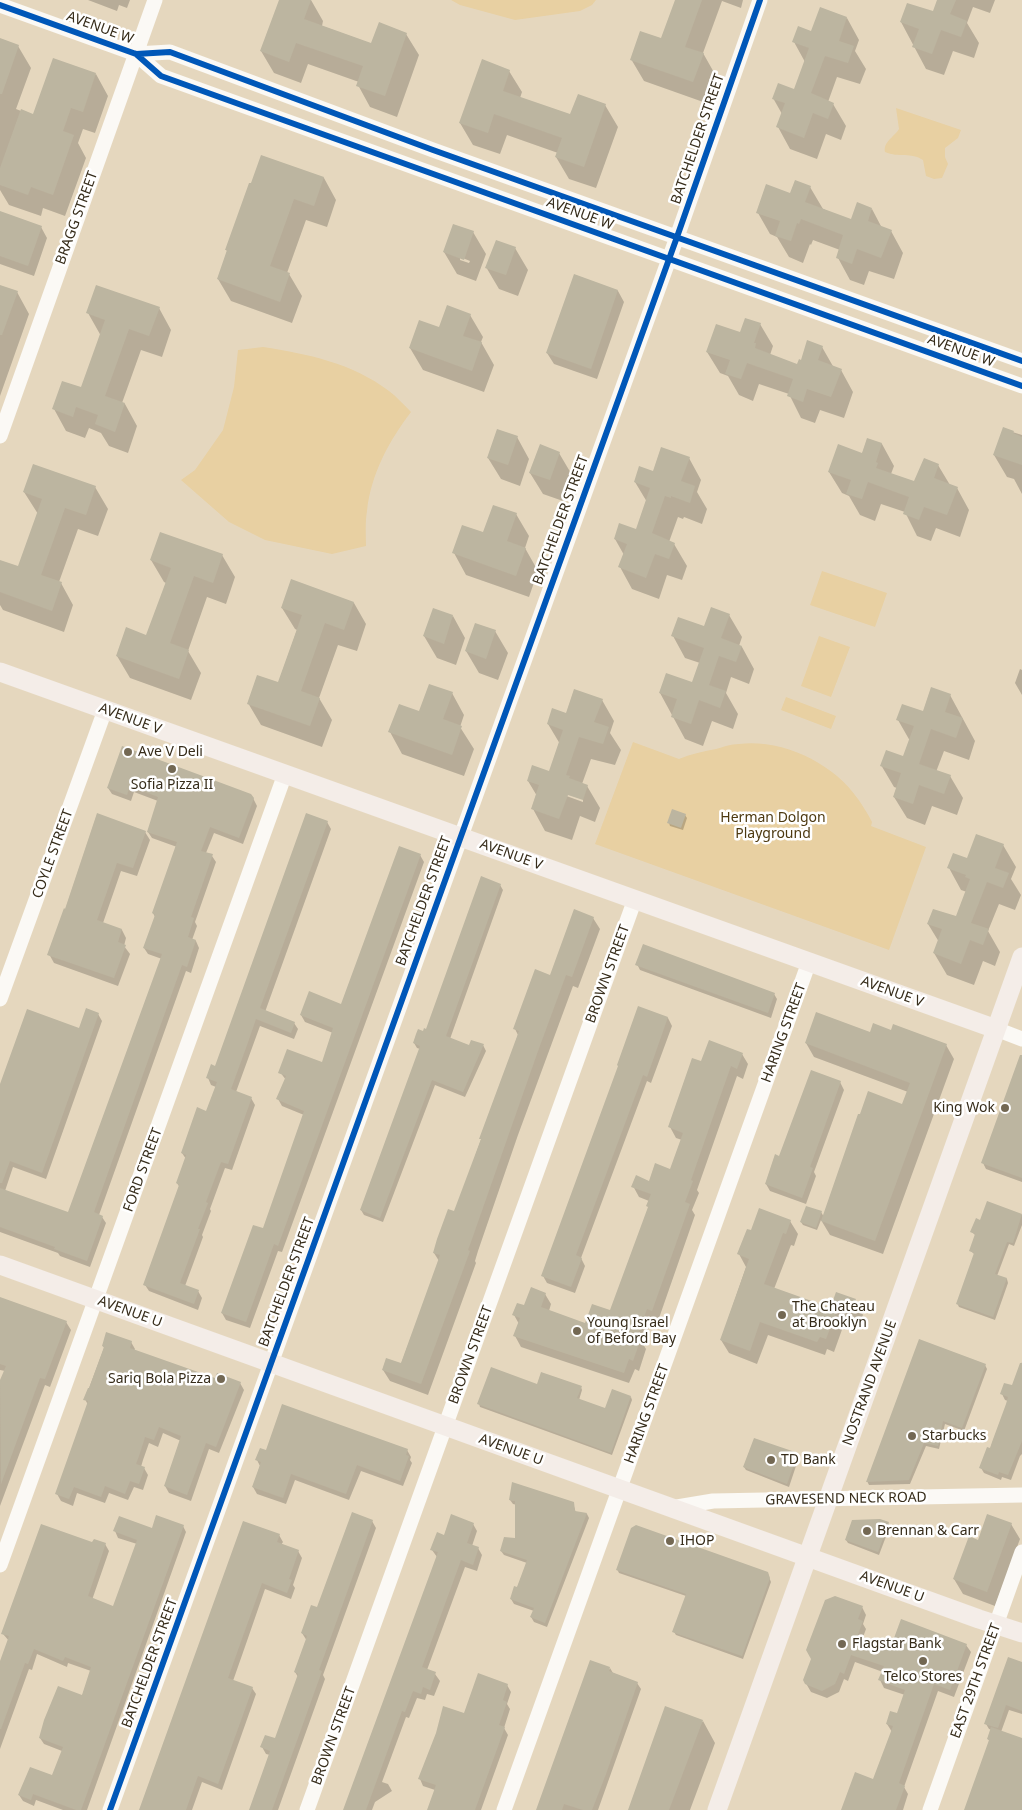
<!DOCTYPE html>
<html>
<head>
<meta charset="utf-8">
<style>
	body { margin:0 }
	canvas { display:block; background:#e5d7be }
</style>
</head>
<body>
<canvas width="1022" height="1810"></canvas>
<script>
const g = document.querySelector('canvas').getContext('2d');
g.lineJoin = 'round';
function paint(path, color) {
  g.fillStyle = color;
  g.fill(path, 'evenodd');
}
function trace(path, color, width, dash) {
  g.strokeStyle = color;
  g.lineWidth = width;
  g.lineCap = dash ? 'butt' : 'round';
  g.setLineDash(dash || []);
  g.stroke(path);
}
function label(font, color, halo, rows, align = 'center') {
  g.font = font + ' "Noto Sans",sans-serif';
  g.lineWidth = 5;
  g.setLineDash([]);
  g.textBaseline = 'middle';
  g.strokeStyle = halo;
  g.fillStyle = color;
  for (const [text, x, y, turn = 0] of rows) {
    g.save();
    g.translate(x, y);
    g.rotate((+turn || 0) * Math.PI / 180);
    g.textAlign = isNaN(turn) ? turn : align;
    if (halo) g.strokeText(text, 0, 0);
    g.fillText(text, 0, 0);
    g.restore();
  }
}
const green = new Path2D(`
	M451,0H596L592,5L580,11L515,20L460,5Z
	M896,108L961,130L958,138L945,148V157L948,164L942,178L934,179L926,176L923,160C911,152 899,158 885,152C883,142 894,137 899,129Z
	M263,347C308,354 352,363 389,391C397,397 404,405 411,412C389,441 371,474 367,511C365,523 366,535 366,546L332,554L265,540L229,522L181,480L195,470L223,430L234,387L238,350Z
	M822,571L887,593L875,627L810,605Z
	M819,636L850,647L831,697L801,686Z
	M786,697L836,716L831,729L781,710Z
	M633,742L679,759C691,754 704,751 716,749C723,747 731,744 739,744C783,739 833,763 858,799C863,806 868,814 872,822L871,826L926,847L889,950L595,844Z`);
const shadow = new Path2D(`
	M88,0H130L127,8L119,5L117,11Z
	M280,0H311L323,21L322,26L372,44L406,34L419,55L397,117L370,107L358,85L359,82L308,64L301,83L274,73L261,51Z
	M676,0H743L741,8L722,1L703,53L716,76L706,103L644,81L631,59L662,40Z
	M938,0H995L990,13L973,7L967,23L979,43L974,58L953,51L944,75L926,69L901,22L934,13Z
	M847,18L859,40L855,51L866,69L860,84L837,77L828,102L833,104L846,126L841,140L826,134L817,159L790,149L778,127L782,114L773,98L795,90L805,62L794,42Z
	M0,40L18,46L31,68L16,109L34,116L96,74L108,96L95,133L83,129L78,143L86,158L65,216L43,208L41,216L9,205L0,190Z
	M509,71L522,92L520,98L571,116L605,105L618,127L596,188L569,179L556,157L558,153L507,135L500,154L473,145L460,123Z
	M262,156L324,178L336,200L327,227L306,220L287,273L289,274L302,296L292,323L231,301L218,279L228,252L226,250Z
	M810,187L823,209L851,221L872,209L882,228L891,231L903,253L894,279L869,271L864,285L850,280L838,258L840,250L813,240L811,245L810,244L803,263L789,257L777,237L770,234L758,213L791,195Z
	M0,213L41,227L47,238L34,276L0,264Z
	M473,232L486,254L476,281L457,274L444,252ZM460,257L470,261L469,263L460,260Z
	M515,248L528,270L518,296L499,289L486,267Z
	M575,275L618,291L624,302L597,379L554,364L547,353Z
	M0,286L17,292L29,314L0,396Z
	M159,308L171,330L162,357L141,350L122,403L125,404L137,426L128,453L109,446L101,433L89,428L85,438L66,431L54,409L82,389L101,336L88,313Z
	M470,315L483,337L481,342L494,365L484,392L423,370L410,348L440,329Z
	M760,324L773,346L770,355L798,365L822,347L834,368L841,370L853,392L844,418L820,410L815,423L801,418L789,394L759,384L753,401L739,395L728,376L720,373L707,352Z
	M1003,429L1022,435V494L1014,479L1007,477L994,455Z
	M517,437L529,459L520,486L501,479L488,458Z
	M868,439L882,444L894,466L891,474L914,483L938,465L950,485L957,488L969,510L960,537L936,528L931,541L917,536L905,512L881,504L875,521L860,515L849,496L842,493L829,472L862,454Z
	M559,453L572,475L563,501L543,494L530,473Z
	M689,458L701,480L697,492L707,509L702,524L684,517L683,519L678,517L669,542L674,544L687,566L682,580L667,575L659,599L632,589L620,567L624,555L615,539L637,530L647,502L635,482Z
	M95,487L108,509L98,536L78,529L59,582L61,583L73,605L64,632L3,610L0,605V561L18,568L38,514L24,492Z
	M516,514L529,536L525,548L538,571L529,597L466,575L454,553Z
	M222,555L235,577L226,604L207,597L188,651L201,673L191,700L130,678L117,656L147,636L166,583L164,582L151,560Z
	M354,603L366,624L357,651L338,645L319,698L332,720L322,747L261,725L248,703L278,684L297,630L295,629L282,608Z
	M729,615L742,637L739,646L742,647L754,669L749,684L731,677L726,693L738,714L733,729L712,721L703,746L685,739L660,693L693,684L700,663L685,658L673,636L705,628Z
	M453,616L465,638L456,665L437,658L424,636Z
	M495,631L508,653L498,680L479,673L466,651Z
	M1020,669L1022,670V695L1015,683Z
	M452,693L464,715L460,727L474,749L464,776L402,754L390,732Z
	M950,695L975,741L969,760L944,751L936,772L950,776L963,798L957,815L932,806L925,825L907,818L894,797L897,788L894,787L881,765L904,757L910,741L898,720L923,713Z
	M602,700L614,721L610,733L621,750L615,765L591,759L582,784L587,786L600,808L595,822L580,816L572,840L545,831L533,809L537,796L528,781L550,772L560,744L548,724ZM562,792L583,799V802L561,794Z
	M123,748L253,798L257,806L243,844L214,833L206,853L212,856L216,862L195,922L197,926L192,940L196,941L199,948L191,973L186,971L99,1215L102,1217L106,1223L90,1267L60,1256L58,1253L0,1232V1089L98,1014L102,1021L46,1179L13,1167L5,1191L69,1214L162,959L148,954L144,948L155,917L153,913L177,847L152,838L148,832L158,801L134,792L131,801L112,794L108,788Z
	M685,815L687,818L683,830L670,826L669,823Z
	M327,822L331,829L265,1012L294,1023L298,1029L294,1039L260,1026L236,1092L251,1098L255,1105L232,1170L225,1168L210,1209L211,1211L202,1235L203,1237L185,1286L198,1291L202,1298L198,1310L149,1291L145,1285L180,1188L177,1183L186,1159L182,1153L207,1112L216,1087L211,1085L208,1078L216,1067Z
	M145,832L150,840L137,876L121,871L103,923L122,930L126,938L124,946L130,954L118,986L54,963L49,954L66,910Z
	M1003,845L1016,867L1011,879L1021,895L1015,910L999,904L988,931L1000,952L995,966L983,961L974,985L947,975L934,953L939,942L928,924L957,918L967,892L961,890L949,868Z
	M420,855L424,862L282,1252L278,1251L250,1328L226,1320L222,1313L264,1229L304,1115L282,1106L278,1099L286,1080L280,1072L323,1064L333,1033L305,1022L301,1015L342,1006Z
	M500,885L503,890L450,1039L470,1046L483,1045L486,1051L465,1097L435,1085L383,1222L364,1215L361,1210L420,1049L417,1048L414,1043L427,1030Z
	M593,918L600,929L578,988L573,986L518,1135L478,1251L475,1261L476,1263L428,1395L390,1381L383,1370L401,1364L439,1261L434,1253L455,1213L518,1035L515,1029Z
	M637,964L774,994L777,999L771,1018L640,970Z
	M638,1008L668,1018L672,1026L651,1083L647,1081L581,1258L585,1266L575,1293L547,1283L543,1276L619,1067Z
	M891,1032L946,1045L954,1059L883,1254L830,1235L821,1220L817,1230L803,1225L801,1222L821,1212L824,1217L903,1105L908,1092L814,1057L806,1043Z
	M742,1054L748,1064L743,1079L737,1076L697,1190L699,1193L692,1210L695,1215L658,1321L652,1319L643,1344L646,1349L639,1371L635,1369L629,1383L521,1347L515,1336L519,1324L514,1315L545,1294L551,1304L549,1311L585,1324L611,1312L649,1208V1201L639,1197L633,1186L650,1182L671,1170L682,1140L676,1138L670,1127L702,1063Z
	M1022,1072V1182L986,1169L983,1163Z
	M840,1082L844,1090L814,1172L816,1176L806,1204L770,1191L766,1184Z
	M988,1203L1022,1215V1225L1014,1246L1009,1244L997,1276L1007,1279L1008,1283L995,1320L959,1307L957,1303L975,1255L971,1251L976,1236L972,1232L981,1221Z
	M790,1221L798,1234L794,1246L791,1245L774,1289L835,1311L832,1306L855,1300L863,1315L858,1327L842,1322L844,1324L834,1352L827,1349L825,1355L768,1335L757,1364L729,1353L721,1340L746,1267L739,1254Z
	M0,1298L66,1322L71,1330L50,1387L45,1385L0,1506V1384L5,1371L0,1370Z
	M131,1342L135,1349L134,1351L216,1380L240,1383L244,1390L219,1453L209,1449L191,1501L169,1493L165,1486L181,1441L163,1433L158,1447L149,1443L143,1460L141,1467L144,1468L148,1475L143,1490L134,1487L128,1500L109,1493L105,1503L77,1493L73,1506L61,1501L57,1494L88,1405L85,1399L104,1348L103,1346Z
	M1022,1362V1454L1020,1456L1011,1480L1002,1477L1001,1480L984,1473L981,1468L990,1449L1008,1401L1005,1400L1002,1394L1013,1387Z
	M985,1365L987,1369L964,1431L945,1424L939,1449L926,1446L910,1484L869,1485L867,1481Z
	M537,1386L581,1387L582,1390L579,1400L606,1410L631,1397L632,1400L612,1455L480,1407L479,1404Z
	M407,1450L411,1457L410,1460L412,1463L403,1486L361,1471L349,1500L295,1480L286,1504L257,1494L253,1487L260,1466L257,1460L267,1452Z
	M797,1454L799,1457L789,1487L746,1470L744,1467Z
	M510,1500L573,1503L576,1513L587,1514L589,1518L547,1627L534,1622L531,1617L534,1611L514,1604L511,1599L517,1588L527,1563L504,1555L501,1551L516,1539L517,1505L513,1504Z
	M372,1521L376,1528L323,1675L325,1679L278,1810H250L270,1755L266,1754L262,1747L276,1740L298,1677L295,1672L307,1641L302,1633Z
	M888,1523L890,1526L879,1555L848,1543L846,1540Z
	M473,1524L477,1531L472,1546L478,1548L482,1555L477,1571L465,1567L427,1670L435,1674L440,1681L434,1696L427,1694L425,1700L417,1698L409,1718L406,1717L382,1782L388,1784L392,1791L375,1802L372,1810H345L437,1557L432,1550L445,1536Z
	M1011,1524L1020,1539L995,1606L963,1594L954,1579L978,1541Z
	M183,1526L186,1532L87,1810H63L36,1800L34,1806L23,1801L19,1795L53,1777L62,1751L44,1744L40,1738L82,1696L91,1671L68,1663L67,1667L37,1654L32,1670L29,1669L0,1749V1665L9,1641L3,1634L93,1544H105L109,1551L92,1600L114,1608L137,1544L118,1538L115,1531L152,1530Z
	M279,1535L283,1542L281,1545L298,1551L302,1558L293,1585L295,1588L291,1599L265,1589L247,1641L233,1681L252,1688L256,1694L222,1790L202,1782L192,1810H140Z
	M617,1569L769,1577L771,1582L743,1659L676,1635L674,1632L686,1596L619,1573Z
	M862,1607L866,1615L863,1624L866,1629L862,1640L891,1650L966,1645L971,1652L954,1697L938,1691L904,1787L908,1794L903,1810H843L874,1780L892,1732L887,1724L898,1715L905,1695L884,1688L880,1680L883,1672L855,1662L848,1681L844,1679L839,1692L827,1698L811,1692L804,1680Z
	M1022,1664V1714L1009,1710L1001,1732L1022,1739V1810H965L990,1742L988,1739L992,1730L989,1729L986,1724Z
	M610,1668L613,1673L637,1683L641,1689L598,1810H538Z
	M507,1685L511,1692L507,1704L510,1709L504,1728L508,1735L481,1810H428L435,1790L423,1786L420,1779L465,1714Z
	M703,1721L715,1743L690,1810H629Z`);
const building = new Path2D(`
	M279,0H311L304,19L371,43L379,22L407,33L385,96L356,86L363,66L296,43L289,62L260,51Z
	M675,0H702L685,47L704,53L693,82L630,60L640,31L661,38Z
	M937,0H956L950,14L967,21L961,37L941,30L932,54L912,47L919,29L900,22L907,3L933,11Z
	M820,7L847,17L839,41L854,46L848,63L825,56L811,93L834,103L828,119L813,113L804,138L776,127L785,103L772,99L778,83L794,89L809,48L792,42L798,26L811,31Z
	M0,38L19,45L2,94H0Z
	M53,58L96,73L83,112L71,108L63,131L74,135L53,195L31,187L28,195L0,185V168L21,109L33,114Z
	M482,59L510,70L503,91L570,114L578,94L606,104L584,167L555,157L562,138L494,114L488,133L459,123Z
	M261,155L324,177L314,206L294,199L270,266L290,273L280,302L217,279L227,250H225L249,183H251Z
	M795,180L811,186L805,202L851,219L857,202L872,208L868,221L892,230L881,258L857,249L852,264L836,258L843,235L801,219L799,224L797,223L791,241L775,236L780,221L756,213L766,184L790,193Z
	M0,211L42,226L28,266L0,256Z
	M453,224L474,231L464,260L443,252Z
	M496,240L516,247L506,275L485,268Z
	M574,274L618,290L591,369L546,353Z
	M0,285L18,291L2,335H0Z
	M96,285L160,307L149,336L129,329L105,396L125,403L115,432L95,424L98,415L76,407L73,417L52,409L62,381L81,387L105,320L86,313Z
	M447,305L471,314L463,336L482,342L472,371L409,348L419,320L439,327Z
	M745,318L761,323L754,343H756L755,348L797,364L799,359L801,360L807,340L823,346L818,360L842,369L831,397L807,389L803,402L787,396L793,379L747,363L741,379L725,374L730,360L706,352L716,324L740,332Z
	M1003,427L1014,431L1013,433L1022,437V465L993,455Z
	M497,429L518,436L508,465L487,458Z
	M867,438L882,443L876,462L878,463L876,468L914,481L924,458L939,464L934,478L958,487L947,515L924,507L919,520L903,514L909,497L868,482L862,499L846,494L851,480L828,472L838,444L862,453Z
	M540,444L560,452L550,480L529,473Z
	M661,447L690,457L681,481L695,486L690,503L671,496V498L665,496L652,533L675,543L669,559L655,554L646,578L618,567L627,544L614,539L619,523L636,529L650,488L634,482L639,466L653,471Z
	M33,464L96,486L86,515L65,508L41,575L62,582L52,611L0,592V560L18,566L42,499L23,492Z
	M493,505L517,513L507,541L526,548L516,576L452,553L462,525L483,532Z
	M160,532L223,554L213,583L194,576L170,643L189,650L179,679L116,656L126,627L146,635L171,568L150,560Z
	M291,579L354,602L344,630L325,623L301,691L320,698L310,726L247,704L257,675L278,682L302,615L281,608Z
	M711,607L730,614L721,638L742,646L736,662L719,656L709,685L726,691L720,708L699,700L691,724L671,717L677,699L659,693L666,673L692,682L704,648L671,636L678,617L704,626Z
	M433,608L453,615L444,644L423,636Z
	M475,623L496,630L486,659L465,651Z
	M429,684L453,692L443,719L462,726L452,755L388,732L399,704L419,711Z
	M931,687L951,694L945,712L963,718L956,738L931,729L919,764L951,775L944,794L919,785L913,804L893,797L901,773L880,766L886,750L903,756L914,726L896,720L902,704L923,711Z
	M574,689L603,699L594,722L609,727L603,744L579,737L566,775L570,776L569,778L588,785L583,800L568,795L559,819L531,809L539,785L527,781L532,765L549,771L563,730L547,724L552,708L566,713Z
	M122,746L251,794L254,798L239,838L210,827L201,851L213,854L191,917L194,918L188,937L196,940L187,967L182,965L94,1212L103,1216L87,1261L54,1249L55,1247L0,1227V1188L68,1212L162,954L143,948L155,915L152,913L177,842L147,832L158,797L130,786L127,795L107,788Z
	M672,809L686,814L681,828L667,823Z
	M97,813L146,831L133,868L117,863L97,920L122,929L118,942L126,945L114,978L47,955L64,908L65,909Z
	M306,813L328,821L260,1008L295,1022L291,1033L256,1019L247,1045L231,1089L252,1097L228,1164L221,1162L206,1202L208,1203L198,1229H200L180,1283L199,1290L194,1304L143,1285L179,1185L176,1183L186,1155L181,1153L197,1107L206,1111L217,1082L206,1078L211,1064L215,1066Z
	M976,834L1004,844L995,868L1009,873L1003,888L987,882L971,923L989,929L983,945L970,940L961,964L933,953L942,929L927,924L933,909L956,916L970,879L965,877L966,875L947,868L953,853L967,858Z
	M399,846L421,854L278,1246L274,1244L246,1322L221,1313L253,1225L263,1228L304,1111L276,1099L286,1076L278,1073L287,1049L322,1062L333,1028L300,1015L309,991L341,1004Z
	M481,876L501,884L446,1036L469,1045L471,1040L484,1044L463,1092L432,1080L380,1218L360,1210L420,1046L413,1043L416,1034L418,1029L423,1031L424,1028L426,1029Z
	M574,909L594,917L572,977L566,975L538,1051L472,1239L468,1250L470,1251L421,1384L382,1370L386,1358L401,1363L440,1255L433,1253L437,1239L448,1209L454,1211L481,1139H479L519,1031L513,1029L535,969L550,975Z
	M643,944L775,993L768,1013L635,965Z
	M638,1006L668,1017L647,1077L643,1075L576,1255L582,1258L571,1287L541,1276L618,1066L617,1065Z
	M86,1008L99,1013L42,1173L10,1161L2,1183H0V1084L27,1009L79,1028Z
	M816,1012L870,1032L873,1023L891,1030L893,1024L947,1044L875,1241L821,1221L858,1114H860L868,1091L902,1104L910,1083L805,1043Z
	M709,1040L743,1053L737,1069L731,1066L720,1097L691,1180L693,1181L685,1202L690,1204L652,1311L647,1309L637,1336L641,1338L633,1361L629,1359L624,1373L513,1336L520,1318L512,1315L517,1303L524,1305L531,1287L546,1293L541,1307L585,1323L592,1304L610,1310L648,1207L646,1206L651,1194L631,1187L636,1175L649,1181L655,1163L670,1169L683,1133L668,1127L692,1058L701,1061Z
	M1020,1055H1022V1178L981,1163Z
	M811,1070L841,1081L810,1167L813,1168L802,1198L765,1184L775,1154L779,1156Z
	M987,1201L1022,1214L1013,1243L1007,1242L995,1274L1007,1278L993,1317L956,1304L974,1253L969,1251L975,1234L970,1232L976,1218L980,1220Z
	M806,1206L822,1211L816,1228L800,1222Z
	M759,1208L791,1220L786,1234L783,1233L764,1284L837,1310L826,1339L820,1337L817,1342L760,1322L750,1351L720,1340L749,1259L737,1254L747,1229L751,1230Z
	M836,1292L856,1299L850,1313L831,1306Z
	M0,1297L67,1321L45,1379L40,1378L1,1484L0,1380L6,1366L0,1364Z
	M106,1332L132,1341L130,1348L215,1378L217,1373L241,1382L216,1447L206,1443L187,1495L164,1486L181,1436L159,1427L154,1440L145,1437L140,1453L136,1464L145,1467L139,1484L130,1481L125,1494L105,1486L101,1497L74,1487L69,1499L55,1494L88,1401L83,1400L88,1388H89L104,1347L102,1346Z
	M919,1339L986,1364L962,1428L943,1421L938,1446L924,1443L909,1480L866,1482Z
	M1020,1363H1022V1441L1008,1475L999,1472L998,1475L979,1468L987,1447L990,1448L992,1442L1006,1404L1008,1397L1000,1394L1004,1383L1012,1385Z
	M491,1367L537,1384L541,1372L582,1386L577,1398L605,1408L612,1389L631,1396L611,1453L477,1404Z
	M282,1404L408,1449L406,1455L409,1456L400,1481L357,1465L346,1494L291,1474L283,1498L252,1487L261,1462L255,1460L260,1448L266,1450Z
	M754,1438L798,1453L787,1484L743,1467Z
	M512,1482L574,1502L575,1511L587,1513L545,1623L530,1617L534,1608L510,1599L514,1586L517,1587L527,1560L500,1551L504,1537L515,1538V1501L509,1500Z
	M352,1512L373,1520L319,1670L322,1671L272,1810H249L270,1751L260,1747L265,1735L275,1738L298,1674L294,1672L307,1636L301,1633L311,1605L317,1607Z
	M451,1514L474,1523L467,1543L479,1547L473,1565L461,1560L422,1667L436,1672L430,1690L423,1687L421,1694L413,1691L405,1712L402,1711L366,1810H343L438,1552L430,1550L437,1532L444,1535Z
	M987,1514L1012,1523L987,1592L953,1579L969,1536L978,1540Z
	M156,1515L184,1525L81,1810H76L33,1794L31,1800L18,1795L30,1767L52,1775L63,1747L39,1738L44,1720L58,1686L82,1695L91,1667L65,1657L63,1661L34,1649L28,1664L25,1663L1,1729H0V1661L9,1636L1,1634L41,1524L92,1542L94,1539L106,1543L88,1596L113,1606L137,1540L113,1531L119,1516L152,1528Z
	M880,1519L889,1522L878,1552L845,1540L852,1520Z
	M243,1521L280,1534L277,1542L299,1550L289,1579L292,1580L287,1593L262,1583L244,1633L228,1678L253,1687L218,1784L198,1776L186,1810H139Z
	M636,1525L768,1572L770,1578L742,1656L672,1632L686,1594L616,1570L631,1528Z
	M835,1596L863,1606L858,1619L863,1621L857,1637L890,1649L901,1619L967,1644L950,1690L934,1684L899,1783L905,1786L896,1810H841L855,1772L873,1779L893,1726L886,1724L890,1711L897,1713L905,1690L878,1680L884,1666L851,1655L844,1674L840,1672L835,1684L822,1691L805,1684L803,1680L811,1659L806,1650L825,1600Z
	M1008,1657L1022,1662V1711L1006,1705L998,1728L984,1724Z
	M590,1660L610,1667L609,1671L638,1682L606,1774L592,1810H583L564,1804L562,1810H536Z
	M478,1673L508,1684L503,1700L507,1702L499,1725L505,1727L475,1810H427L436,1785L418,1779L436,1733L443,1706L464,1713Z
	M665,1706L703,1720L669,1810H628Z
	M991,1727L1022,1738V1810H964L989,1740L987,1739Z`);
const minor = new Path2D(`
	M0,5L136,54L170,52L433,150L1022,361
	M136,54L161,76L1022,386
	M0,436L155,0
	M0,999L105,710
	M996,1029L1022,1039
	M671,1508L713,1501L1022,1495
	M0,1565L285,774
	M110,1810L677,237L760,0
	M307,1810L635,899
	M504,1810L809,962
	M930,1810L1022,1552`);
const major = new Path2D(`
	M0,672L996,1029
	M0,1265L979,1619L1022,1633
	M717,1810L1022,957`);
const cycleway = new Path2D(`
	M0,5L136,54L170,52L433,150L1022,361
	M136,54L161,76L1022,386
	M110,1810L677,237L760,0`);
const markers = [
	[128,752,5,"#736853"],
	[172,769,5,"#736853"],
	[1005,1108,5,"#736853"],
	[782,1315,5,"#736853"],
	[577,1331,5,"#736853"],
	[221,1379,5,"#736853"],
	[912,1436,5,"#736853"],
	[771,1460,5,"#736853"],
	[867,1531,5,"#736853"],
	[670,1541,5,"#736853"],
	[842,1644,5,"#736853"],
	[923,1661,5,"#736853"]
];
const streetNames = [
	["AVENUE W",100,28,20],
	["BATCHELDER STREET",698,139,-71],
	["AVENUE W",580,214,20],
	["BRAGG STREET",77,218,-70],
	["AVENUE W",961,351,20],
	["BATCHELDER STREET",561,520,-70],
	["AVENUE V",130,719,20],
	["COYLE STREET",53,854,-70],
	["AVENUE V",511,855,20],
	["BATCHELDER STREET",424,901,-70],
	["BROWN STREET",608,974,-70],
	["AVENUE V",892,992,20],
	["HARING STREET",784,1033,-70],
	["FORD STREET",143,1170,-70],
	["BATCHELDER STREET",287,1282,-70],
	["AVENUE U",130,1312,20],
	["BROWN STREET",471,1355,-70],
	["NOSTRAND AVENUE",870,1383,-70],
	["HARING STREET",647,1414,-70],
	["AVENUE U",511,1450,20],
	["GRAVESEND NECK ROAD",846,1499,-1],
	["AVENUE U",892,1587,20],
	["BATCHELDER STREET",150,1663,-70],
	["EAST 29TH STREET",976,1681,-70],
	["BROWN STREET",334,1736,-70]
];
const poiNames = [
	["Ave V Deli",138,752],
	["Sofia Pizza II",172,785,"center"],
	["King Wok",995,1108,"right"],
	["The Chateau",792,1307],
	["at Brooklyn",792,1323],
	["Young Israel",587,1323],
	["of Beford Bay",587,1339],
	["Sariq Bola Pizza",211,1379,"right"],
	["Starbucks",922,1436],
	["TD Bank",781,1460],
	["Brennan & Carr",877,1531],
	["IHOP",680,1541],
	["Flagstar Bank",852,1644],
	["Telco Stores",923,1677,"center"]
];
const parkNames = [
	["Herman Dolgon",773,818],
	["Playground",773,834]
];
paint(green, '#e8d0a2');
paint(shadow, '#0003');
paint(building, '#bcb5a0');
trace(minor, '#fbf9f5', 15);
trace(major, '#f4ede8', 19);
trace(cycleway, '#0057b8', 6);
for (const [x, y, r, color] of markers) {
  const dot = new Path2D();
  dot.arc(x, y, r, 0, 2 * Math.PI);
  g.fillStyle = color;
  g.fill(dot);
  trace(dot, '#fff', 2);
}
label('14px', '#362c1a', '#fff', streetNames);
label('14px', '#362c1a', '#fff', poiNames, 'left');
label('14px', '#4d3910', '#fff', parkNames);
</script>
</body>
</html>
